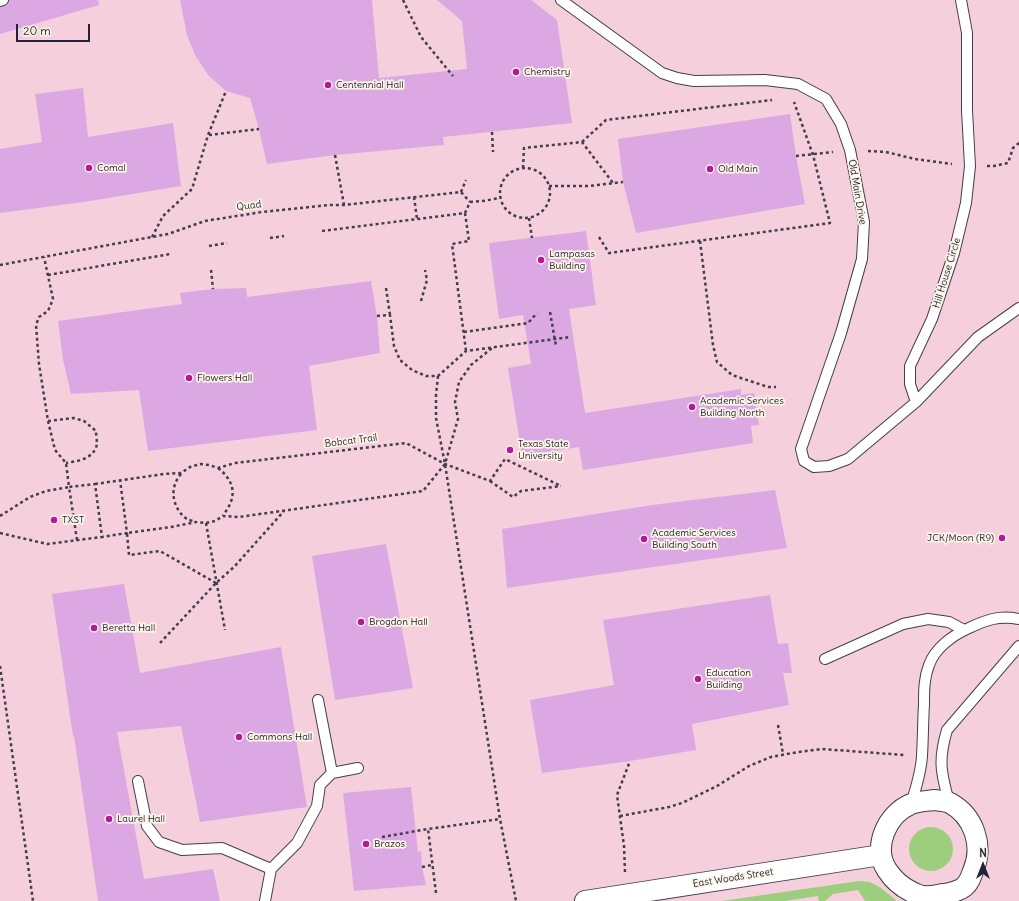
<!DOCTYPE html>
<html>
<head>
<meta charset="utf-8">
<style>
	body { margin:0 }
	#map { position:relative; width:1019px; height:901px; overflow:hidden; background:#f5e0c4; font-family:Delius,sans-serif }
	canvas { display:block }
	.north { position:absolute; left:963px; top:845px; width:40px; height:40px; -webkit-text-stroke:3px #fcf5e5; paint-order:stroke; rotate:0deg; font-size:11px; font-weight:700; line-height:16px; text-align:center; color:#22223b }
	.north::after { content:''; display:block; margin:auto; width:14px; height:18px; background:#22223b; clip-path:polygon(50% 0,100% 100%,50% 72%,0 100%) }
	.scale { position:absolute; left:16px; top:24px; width:74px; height:18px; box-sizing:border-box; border:2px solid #22223b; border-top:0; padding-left:5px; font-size:12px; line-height:14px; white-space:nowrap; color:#22223b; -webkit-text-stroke:3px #fcf5e5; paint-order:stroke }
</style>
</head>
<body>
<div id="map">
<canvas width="1019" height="901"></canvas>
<div class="north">N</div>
<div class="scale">20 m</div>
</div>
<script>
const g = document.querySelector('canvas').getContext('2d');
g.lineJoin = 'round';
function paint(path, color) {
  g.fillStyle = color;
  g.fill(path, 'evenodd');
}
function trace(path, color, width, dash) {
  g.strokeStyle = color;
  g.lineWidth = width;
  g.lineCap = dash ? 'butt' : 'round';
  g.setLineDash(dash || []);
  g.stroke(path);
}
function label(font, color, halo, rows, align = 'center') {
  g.font = font + ' Delius,sans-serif';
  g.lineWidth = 3.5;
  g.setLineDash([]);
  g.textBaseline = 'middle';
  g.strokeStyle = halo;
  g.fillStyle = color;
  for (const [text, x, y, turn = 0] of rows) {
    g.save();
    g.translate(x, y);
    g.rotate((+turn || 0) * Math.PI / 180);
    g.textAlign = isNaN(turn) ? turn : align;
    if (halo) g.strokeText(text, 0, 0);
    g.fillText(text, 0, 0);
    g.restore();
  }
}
const built = new Path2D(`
	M0,0H1019V901H0Z`);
const green = new Path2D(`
	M909 849a22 22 0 1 1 44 0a22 22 0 1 1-44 0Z
	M859,881L870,882L881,888L897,901H865L858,890L833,894L825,901H819L818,896L785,901H722Z`);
const building = new Path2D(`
	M9,0H98L99,5L0,34V7L8,5Z
	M180,0H372L379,78L467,69L462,21L437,0H531L557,20L572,123L443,137L444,145L335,155L267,164L259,129L250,98L226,91L209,76L195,55L187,35Z
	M83,88L88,137L173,123L181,186L84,202L0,213V149L42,142L35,94Z
	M790,114L796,156L805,204L636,233L623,182L618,139Z
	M586,231L596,305L569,309L585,413L741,389V395L754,393L759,425L751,426L753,443L583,470L579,447L522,456L508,368L531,364L523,315L499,319L489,243Z
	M371,281L377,316L380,353L309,366L317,430L148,451L139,390L71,394L63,360L58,321L182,304L180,293L213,289L246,288L247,297Z
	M775,490L787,548L507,588L502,529L652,505Z
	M386,544L413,688L335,700L312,556Z
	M124,584L140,673L281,647L307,807L200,822L181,726L117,732L144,879L213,869L220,901H98L74,736H73L52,594Z
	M770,595L778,644L788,643L792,673H783L789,705L692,724L696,750L630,761L542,773L530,700L614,685L603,620Z
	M411,787L418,852L421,851L422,867L426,885L354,891L343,793Z`);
const path = new Path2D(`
	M403,0L421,37L453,76
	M492,132L493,152
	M209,135L259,129
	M582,142L606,120L772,100
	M868,151L886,152L915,159L952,164
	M335,155L344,205
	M796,156L833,152
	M987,166H994L1008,163L1013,148L1019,143
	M523,168L524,148L582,142L613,183
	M500 193a25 25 0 1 1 50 0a25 25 0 1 1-50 0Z
	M549,186H589L623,182
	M461,192L466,180
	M414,197L417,219
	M470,202L483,201L500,198
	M465,213L469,241L452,244L466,351
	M529,218L532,238
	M322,231L465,213L470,202
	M152,237L163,216L192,189L208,135L226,91
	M599,237L609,253L830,223L813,155L794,102
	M270,238L284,236
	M700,241L713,345L717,362L732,375L768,387H776
	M209,246L227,243
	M0,265L168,234L205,221L262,212L329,205H344L461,192L470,202
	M211,270L213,289
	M48,275L170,254
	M386,288L390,315
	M421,301L427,280L425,270
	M377,316L390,315L394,346L400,360L412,370L426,376H438L466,351L570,337
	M464,332L528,323L537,313
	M438,376L436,395V418L445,464L500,819L516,901
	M48,421L74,418L84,421L96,431C96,435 97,440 97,444C94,459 78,461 66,463
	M218,468C236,482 237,498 223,515
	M181,474C179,476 177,479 176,482C170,494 175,511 187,519C189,520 193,521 196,522
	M490,481L513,497L521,491L561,486
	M95,484L164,474L181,473L190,467L200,464L209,465L218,468L235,463L406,443L445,464L490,481L505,459L561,486
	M0,516L30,497L46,491L69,487L66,463L55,450L48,421L39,364L36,325L39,317L48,311L53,299L44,257
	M206,523L225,630
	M0,533L47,544L102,537
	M77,540L69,487L95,484L102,537L127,533L120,480
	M216,583L160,551L129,555L127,533L171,527L196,522L206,523L215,521L223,516L239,517L423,491L445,464L458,419L455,402L459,382L471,365L492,348
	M160,643L216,583L234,567L284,511
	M0,666L33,901
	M778,725L783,754
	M620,816L669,807L682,803L717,786L749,766L771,757L798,752L822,749L904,755
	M382,837L428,829
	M422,867L432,865
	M625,872L624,846L617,795L630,761
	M436,893L428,829L500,819`);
const service = new Path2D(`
	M561,0L662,73L677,78L694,81L765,80L798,84L826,99L841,124L850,150L864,222L862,259L841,333L801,449L804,461L814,467L829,466L848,459L916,402L978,337L1019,308
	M0,1L3,0
	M916,402L910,384V366L932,319L954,253L966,203L970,166L967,110V33L961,0
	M825,659L903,624L928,619L949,622L964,630
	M318,700L332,773
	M138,781L147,826L159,842L182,850L222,848L271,869
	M949,802C941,773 938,760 947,730L1019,646
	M911,804C916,788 921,773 922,756C923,739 923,721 924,704C924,690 924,678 929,665C935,648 953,635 969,628C986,620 999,615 1019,619
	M265,901L271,869L297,843L317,806L320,785L332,773L358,768`);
const minor = new Path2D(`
	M935,800C940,801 946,801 950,803C974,816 984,846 973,871C971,877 969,883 964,887C959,891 950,893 944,894C937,895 930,897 923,896C920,896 917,894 914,893C903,888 894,881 887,870C872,847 887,814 911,804C919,801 927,801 935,800Z
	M585,901L881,855`);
const pathBridge = new Path2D(`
	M550,312L556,346`);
const markers = [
	[516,72,4,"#b5179e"],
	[328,85,4,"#b5179e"],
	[89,168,4,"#b5179e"],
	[710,169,4,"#b5179e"],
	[541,260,4,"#b5179e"],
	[189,378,4,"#b5179e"],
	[692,407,4,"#b5179e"],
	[510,450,4,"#b5179e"],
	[54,520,4,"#b5179e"],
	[1002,538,4,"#b5179e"],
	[644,539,4,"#b5179e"],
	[361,622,4,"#b5179e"],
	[94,628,4,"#b5179e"],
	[698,679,4,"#b5179e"],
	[239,737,4,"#b5179e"],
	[109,819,4,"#b5179e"],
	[366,844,4,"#b5179e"]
];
const poiNames = [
	["Chemistry",524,72],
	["Centennial Hall",336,85],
	["Comal",97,168],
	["Old Main",718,169],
	["Lampasas",549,254],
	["Building",549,266],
	["Flowers Hall",197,378],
	["Academic Services",700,401],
	["Building North",700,413],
	["Texas State",518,444],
	["University",518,456],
	["TXST",62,520],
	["Academic Services",652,533],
	["Building South",652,545],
	["JCK/Moon (R9)",994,538,"right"],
	["Brogdon Hall",369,622],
	["Beretta Hall",102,628],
	["Education",706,673],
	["Building",706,685],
	["Commons Hall",247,737],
	["Laurel Hall",117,819],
	["Brazos",374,844]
];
const streetNames = [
	["Old Main Drive",857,192,80],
	["Quad",249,206,-8],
	["Hill House Circle",947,273,-73],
	["Bobcat Trail",351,441,-7],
	["East Woods Street",733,878,-9]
];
paint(built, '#f5cfdb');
paint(green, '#9cce7e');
paint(building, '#dca8e4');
trace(service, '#423e50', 12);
trace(minor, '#423e50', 22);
trace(path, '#423e50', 2.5, [3, 3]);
trace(service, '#fff', 10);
trace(minor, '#fff', 20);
trace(pathBridge, '#423e50', 2.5, [3, 3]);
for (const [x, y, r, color] of markers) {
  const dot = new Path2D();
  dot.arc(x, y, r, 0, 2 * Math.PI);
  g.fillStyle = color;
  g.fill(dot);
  trace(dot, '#fcf5e5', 1.5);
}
label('10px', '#22223b', '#fcf5e5', poiNames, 'left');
label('10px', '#22223b', '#fcf5e5', streetNames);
</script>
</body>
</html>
